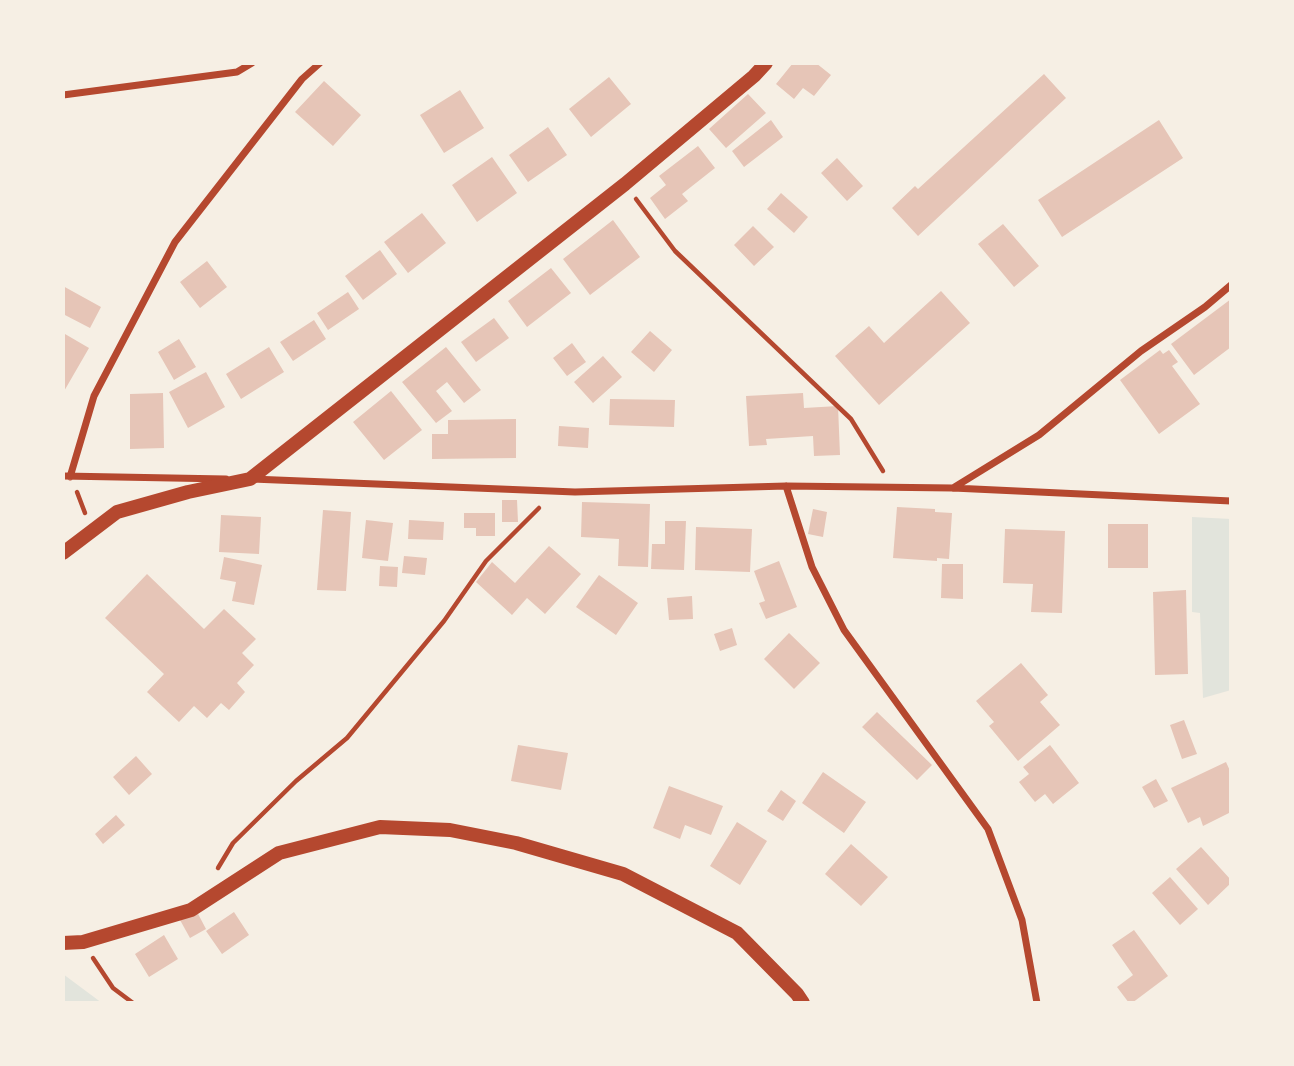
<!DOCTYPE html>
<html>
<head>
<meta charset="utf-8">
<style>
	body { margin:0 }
	#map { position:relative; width:1294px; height:1066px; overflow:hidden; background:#f6efe4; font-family:"Fira Sans Condensed",sans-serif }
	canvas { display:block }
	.frame { position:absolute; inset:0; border:65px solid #f6efe4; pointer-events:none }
</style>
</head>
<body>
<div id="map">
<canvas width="1294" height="1066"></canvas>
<div class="frame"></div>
</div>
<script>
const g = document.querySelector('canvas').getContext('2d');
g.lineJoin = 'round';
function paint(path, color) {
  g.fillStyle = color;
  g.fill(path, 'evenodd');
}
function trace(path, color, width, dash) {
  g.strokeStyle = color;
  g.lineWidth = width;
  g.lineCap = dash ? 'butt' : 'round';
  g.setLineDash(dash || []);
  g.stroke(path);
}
const green = new Path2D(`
	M1192,517L1231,519V690L1203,698L1200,613L1192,612Z
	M63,974L102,1003H63Z`);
const building = new Path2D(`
	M793,63H816L831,75L814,96L803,88L794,99L776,84Z
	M1044,74L1066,98L918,236L892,208L915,186L918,189Z
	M609,77L631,104L591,137L569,109Z
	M324,81L361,115L333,146L295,112Z
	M460,90L484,128L444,153L420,115Z
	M748,94L766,113L726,148L709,129Z
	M771,120L783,137L744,167L732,151Z
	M1159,120L1183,158L1062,237L1038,200Z
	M548,127L567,155L528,182L509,155Z
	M698,146L715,168L682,194L688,201L665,219L650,198L666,185L659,176Z
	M492,157L517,193L477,222L452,185Z
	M837,158L863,186L847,201L821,173Z
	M781,193L808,217L794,233L767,209Z
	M422,213L446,243L408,273L384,242Z
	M613,220L640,257L590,295L563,259Z
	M1003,224L1039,266L1014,287L978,244Z
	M753,226L774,247L754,266L734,245Z
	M380,250L397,274L363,300L345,276Z
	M207,261L227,287L200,308L180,282Z
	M551,268L571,293L527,327L508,301Z
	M63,286L101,307L90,328L63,314Z
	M941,291L970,323L879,405L835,356L869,326L884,343Z
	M348,292L359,309L328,330L317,313Z
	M1231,299V347L1194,375L1171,344Z
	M494,318L509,338L476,362L461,342Z
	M314,320L326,339L293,361L280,342Z
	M650,331L672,350L654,372L631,352Z
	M65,334L89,348L63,393V336Z
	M179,339L196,367L174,380L158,352Z
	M572,343L586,362L567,376L553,358Z
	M269,347L284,372L241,399L226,374Z
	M446,347L481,390L464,403L447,382L436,391L452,411L436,423L402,382Z
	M1160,350L1163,354L1169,350L1178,362L1172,366L1200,404L1159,434L1120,380Z
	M603,356L622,377L593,403L574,382Z
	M206,372L225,407L188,428L169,392Z
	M391,391L422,430L384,460L353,422Z
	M163,393L164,448L130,449V394Z
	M803,393L804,408L838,406L840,455L814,456L813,436L766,439L767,445L749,446L746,396Z
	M610,399L675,400L674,427L609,425Z
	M516,419V458L432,459V434H448V420Z
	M559,426L589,428L588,448L558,446Z
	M502,500H517L518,522H502Z
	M582,502L650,504L648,567L618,566L619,539L581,537Z
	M897,507L935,509V512L952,513L949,559L937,558V561L893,558Z
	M813,509L827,512L823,537L808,534Z
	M323,510L351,512L346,591L317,590Z
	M464,513H495V536H476V528H464Z
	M221,515L261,517L259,554L219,552Z
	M366,520L393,523L388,561L362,558Z
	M409,520L444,522L443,540L408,539Z
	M665,521H686L684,570L651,569L652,544H665Z
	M1108,524H1148V568H1108Z
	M696,527L752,529L750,572L695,570Z
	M1005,529L1065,531L1062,613L1031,612L1033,584L1003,583Z
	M549,546L581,574L545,614L527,598L512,615L476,582L492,562L515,583Z
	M404,556L427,558L425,575L402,573Z
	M224,557L262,565L254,605L232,601L236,582L220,579Z
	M779,561L797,607L766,619L759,603L765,601L754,571Z
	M942,564H963V599L941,598Z
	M380,566L398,567L397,587L379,586Z
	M147,574L204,629L224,609L256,639L242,653L254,665L237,683L245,692L229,710L221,703L207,718L194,706L179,722L147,692L164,674L105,618Z
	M599,575L638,603L616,635L576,607Z
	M1186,590L1188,674L1155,675L1153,592Z
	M692,596L693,619L669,620L667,598Z
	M732,628L737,645L720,651L714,634Z
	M789,633L820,663L794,689L764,659Z
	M1021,663L1048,695L1040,702L1060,725L1018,761L989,726L994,722L976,701Z
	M877,712L932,765L917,780L862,727Z
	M1184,720L1197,754L1182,759L1170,725Z
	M518,745L568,753L561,790L511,781Z
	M1050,745L1079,783L1053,804L1045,794L1035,802L1019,782L1029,774L1023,767Z
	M136,756L152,774L129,795L113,777Z
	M1226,762L1231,773V812L1203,826L1200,817L1188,823L1171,788Z
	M823,772L866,802L844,833L802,803Z
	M1156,779L1168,801L1154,808L1142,787Z
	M669,786L723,806L711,835L685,825L680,839L653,828Z
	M781,790L796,801L783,821L767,811Z
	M116,815L125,825L103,844L95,834Z
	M737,822L767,841L740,885L710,866Z
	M851,844L888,877L861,906L825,874Z
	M1201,847L1231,880V883L1208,905L1176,869Z
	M1170,877L1198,909L1180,925L1152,893Z
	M196,910L206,929L190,938L180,920Z
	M234,912L249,935L222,954L206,931Z
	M1134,930L1168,976L1132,1003H1129L1117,987L1133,975L1112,945Z
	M164,935L178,959L149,977L135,954Z`);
const path = new Path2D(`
	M636,199L675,251L851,419L883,471
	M77,492L85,513
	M218,868L233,843L296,781L347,738L444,621L486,561L539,508
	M93,958L113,988L133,1003`);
const minor = new Path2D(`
	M63,95L237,72L252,63
	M63,476L226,479
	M70,477L94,396L175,242L302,79L320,63
	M252,479L575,492L786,486L953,488L1231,501
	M786,486L812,567L844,630L988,829L1022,920L1037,1003
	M953,488L1039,435L1141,351L1205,307L1231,285`);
const secondary = new Path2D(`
	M63,553L117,512L188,492L250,479L625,184L754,76L766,63
	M63,943L83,942L191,910L279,853L380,827L450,830L516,843L623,874L737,933L797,994L803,1003`);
paint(green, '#e2e4dc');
paint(building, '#e6c5b7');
trace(path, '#b5482f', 4.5);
trace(minor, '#b5482f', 7);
trace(secondary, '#b5482f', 14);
</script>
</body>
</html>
